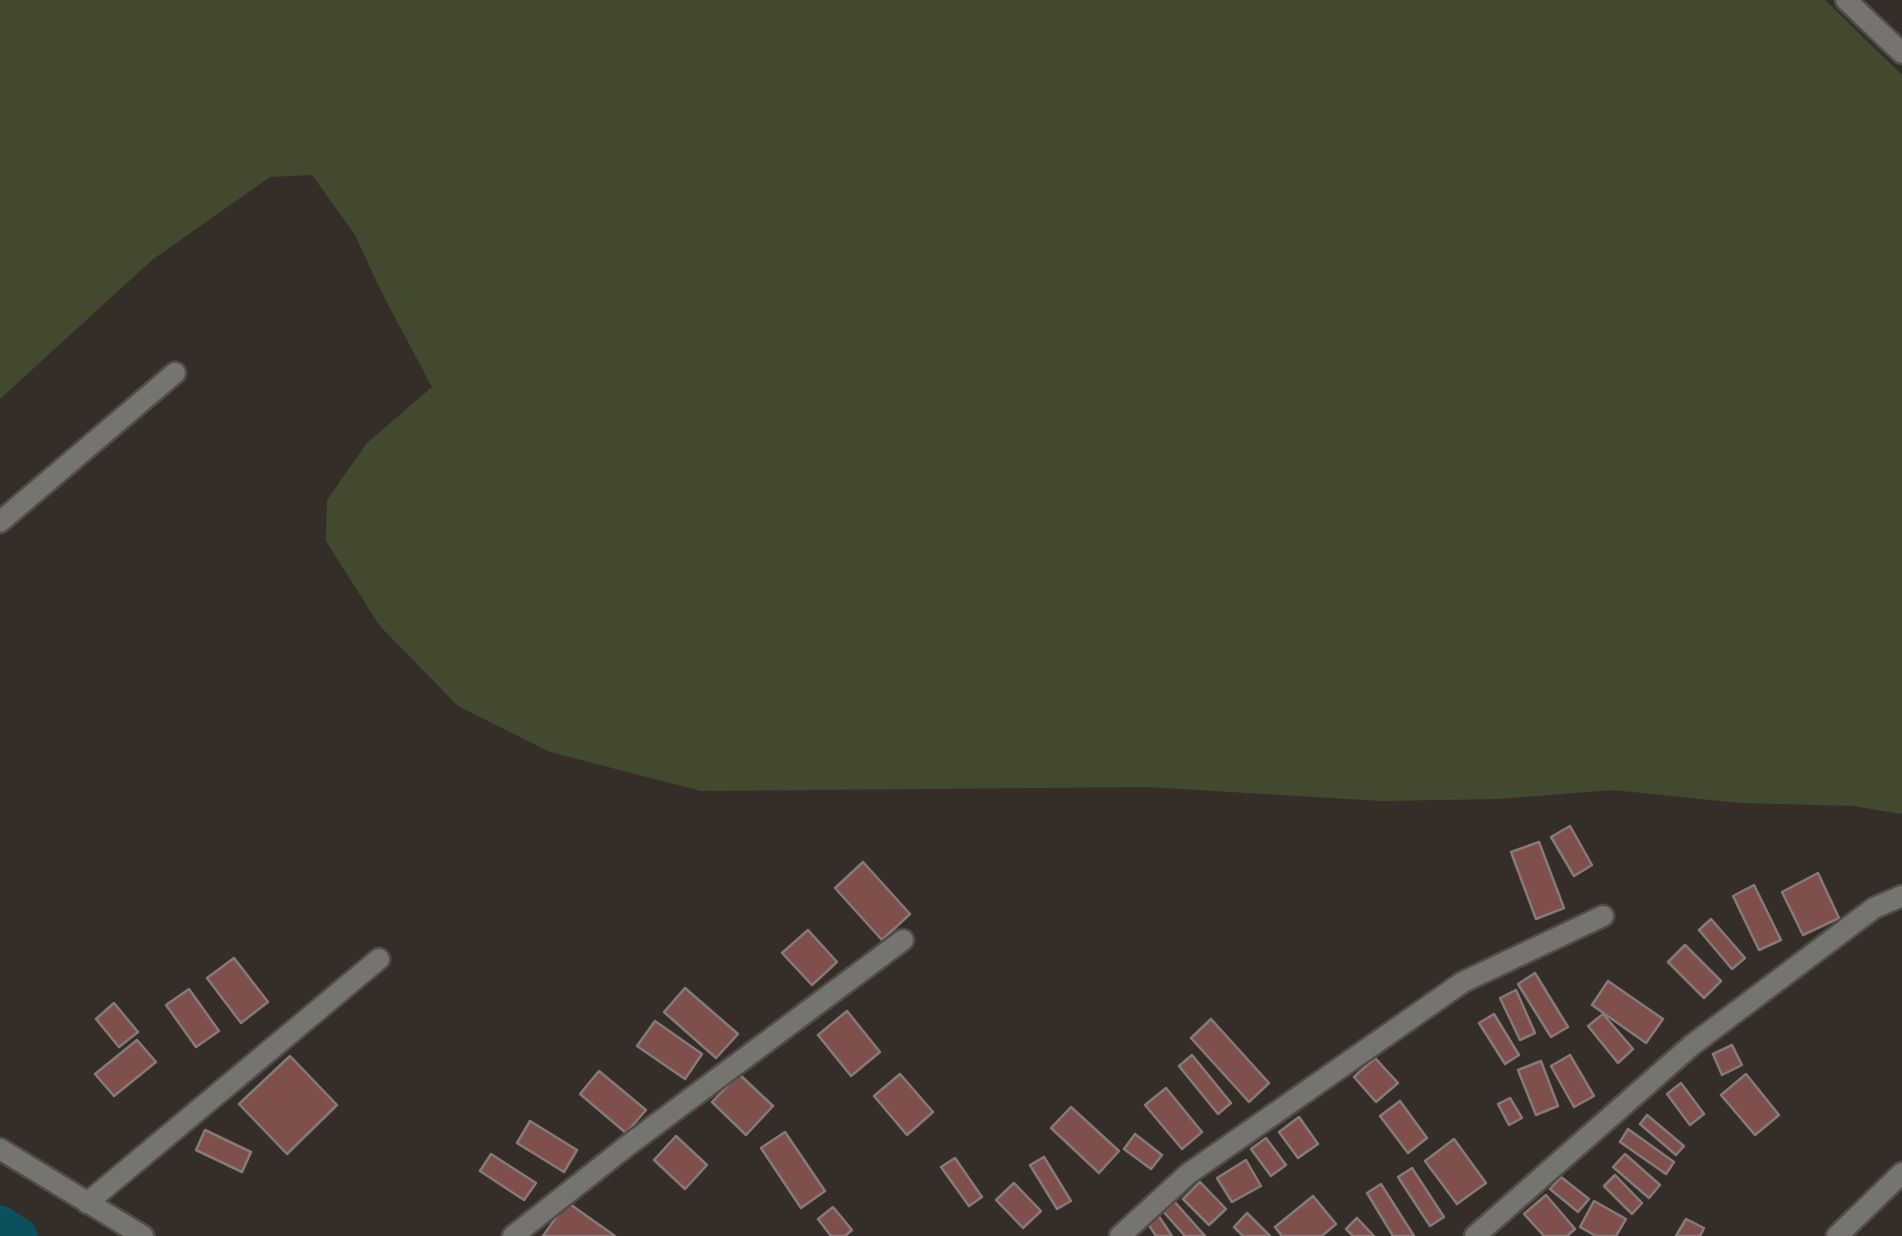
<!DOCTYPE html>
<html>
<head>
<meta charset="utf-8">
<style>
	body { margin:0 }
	canvas { display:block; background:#352e28 }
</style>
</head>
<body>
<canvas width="1902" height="1236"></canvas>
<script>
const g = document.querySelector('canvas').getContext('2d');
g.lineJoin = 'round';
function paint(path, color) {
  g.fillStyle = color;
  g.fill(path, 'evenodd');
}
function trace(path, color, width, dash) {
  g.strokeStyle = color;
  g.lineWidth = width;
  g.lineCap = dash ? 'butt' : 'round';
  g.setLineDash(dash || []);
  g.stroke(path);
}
const green = new Path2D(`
	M0,0H1825L1902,75V814L1853,806L1740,803L1613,790L1498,799L1382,801L1147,787L701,791L550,752L458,706L379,625L326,541L327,500L367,443L432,387L382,293L355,235L312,175L270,177L152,260L0,399Z`);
const canal = new Path2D(`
	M0,1223L20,1236`);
const building = new Path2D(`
	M1570,826L1592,865L1574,876L1551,837Z
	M1539,842L1564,908L1536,919L1511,852Z
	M863,862L910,914L882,940L835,888Z
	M1818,873L1839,918L1803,935L1782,892Z
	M1754,885L1781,940L1759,950L1733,896Z
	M1711,919L1745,958L1732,969L1699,930Z
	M808,930L837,962L812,985L782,953Z
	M1685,945L1721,981L1704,998L1668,962Z
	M234,958L268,1002L241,1023L207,978Z
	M1535,973L1568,1027L1551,1037L1518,984Z
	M1608,981L1663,1019L1646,1043L1592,1005Z
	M685,988L738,1034L716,1058L664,1012Z
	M189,989L219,1031L196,1047L166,1005Z
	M1516,990L1535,1033L1520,1040L1500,998Z
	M114,1003L138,1032L119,1047L96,1019Z
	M847,1011L880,1052L851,1076L818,1035Z
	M1494,1014L1519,1055L1505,1064L1479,1023Z
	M1603,1014L1633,1049L1618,1063L1588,1026Z
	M1211,1019L1269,1083L1249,1102L1191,1038Z
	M655,1021L702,1054L685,1079L637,1046Z
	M137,1040L156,1062L114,1096L95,1074Z
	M1732,1045L1742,1065L1722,1075L1713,1054Z
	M1192,1055L1231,1103L1218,1114L1179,1066Z
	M1570,1055L1594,1096L1574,1107L1551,1066Z
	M290,1056L337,1105L287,1154L239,1104Z
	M1375,1058L1398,1083L1376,1102L1354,1077Z
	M1541,1061L1558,1106L1536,1115L1518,1070Z
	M599,1071L646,1110L626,1133L580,1094Z
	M739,1074L773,1106L746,1135L712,1102Z
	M900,1074L933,1112L907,1135L874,1096Z
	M1746,1074L1779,1115L1755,1135L1721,1095Z
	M1681,1083L1704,1114L1690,1125L1667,1094Z
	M1166,1088L1202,1132L1182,1149L1145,1105Z
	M1510,1098L1522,1118L1509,1125L1498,1104Z
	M1400,1101L1427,1138L1408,1153L1380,1116Z
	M1071,1107L1119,1151L1099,1173L1051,1128Z
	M1647,1115L1684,1146L1676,1155L1640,1124Z
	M1299,1117L1318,1144L1298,1158L1279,1132Z
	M530,1121L577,1150L564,1172L517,1143Z
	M1628,1129L1674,1162L1666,1174L1620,1142Z
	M205,1130L251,1152L242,1172L196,1150Z
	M785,1132L825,1191L801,1208L761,1148Z
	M1135,1134L1162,1155L1151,1169L1124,1149Z
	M676,1136L707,1165L685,1189L654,1160Z
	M1266,1138L1286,1165L1271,1176L1251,1149Z
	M1454,1139L1486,1183L1457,1204L1425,1161Z
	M491,1154L536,1183L524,1200L480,1171Z
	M1625,1154L1660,1185L1649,1198L1613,1167Z
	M1044,1157L1071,1201L1057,1209L1030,1165Z
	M955,1158L982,1197L969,1206L941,1167Z
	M1246,1160L1261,1186L1232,1202L1217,1178Z
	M1412,1168L1444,1217L1430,1226L1398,1177Z
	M1615,1175L1642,1203L1632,1214L1604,1186Z
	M1561,1177L1589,1199L1578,1212L1550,1189Z
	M1200,1182L1226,1209L1209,1225L1183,1199Z
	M1014,1183L1041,1211L1023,1228L996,1200Z
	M1381,1184L1414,1236H1393L1367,1193Z
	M1546,1195L1575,1229L1567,1236H1544L1524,1214Z
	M1313,1196L1336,1224L1322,1236H1282L1275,1227Z
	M1173,1200L1205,1236H1185L1162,1210Z
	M1594,1201L1626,1219L1616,1236H1596L1580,1227Z
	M567,1202L615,1236H543Z
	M833,1207L852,1230L845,1236H831L818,1219Z
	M1247,1213L1270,1236H1243L1234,1227Z
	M1158,1215L1172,1236H1156L1147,1222Z
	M1357,1218L1374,1236H1353L1346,1229Z
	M1686,1219L1704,1228L1700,1236H1676Z`);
const service = new Path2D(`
	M0,522L175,373`);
const minor = new Path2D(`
	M1846,0L1902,53
	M0,1149L143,1236
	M87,1203L379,959
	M513,1236L627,1146L903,940
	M1120,1236L1188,1174L1463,982L1603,916
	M1475,1236L1692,1045L1874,908L1902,896
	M1837,1236L1902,1173`);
paint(green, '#43492f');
trace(canal, '#0b505d', 35);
paint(building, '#7f4f4b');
trace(building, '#857a79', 2.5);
trace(service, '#524c46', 25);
trace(minor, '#524c46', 25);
trace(service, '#757470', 20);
trace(minor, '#757470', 20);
</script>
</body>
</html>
